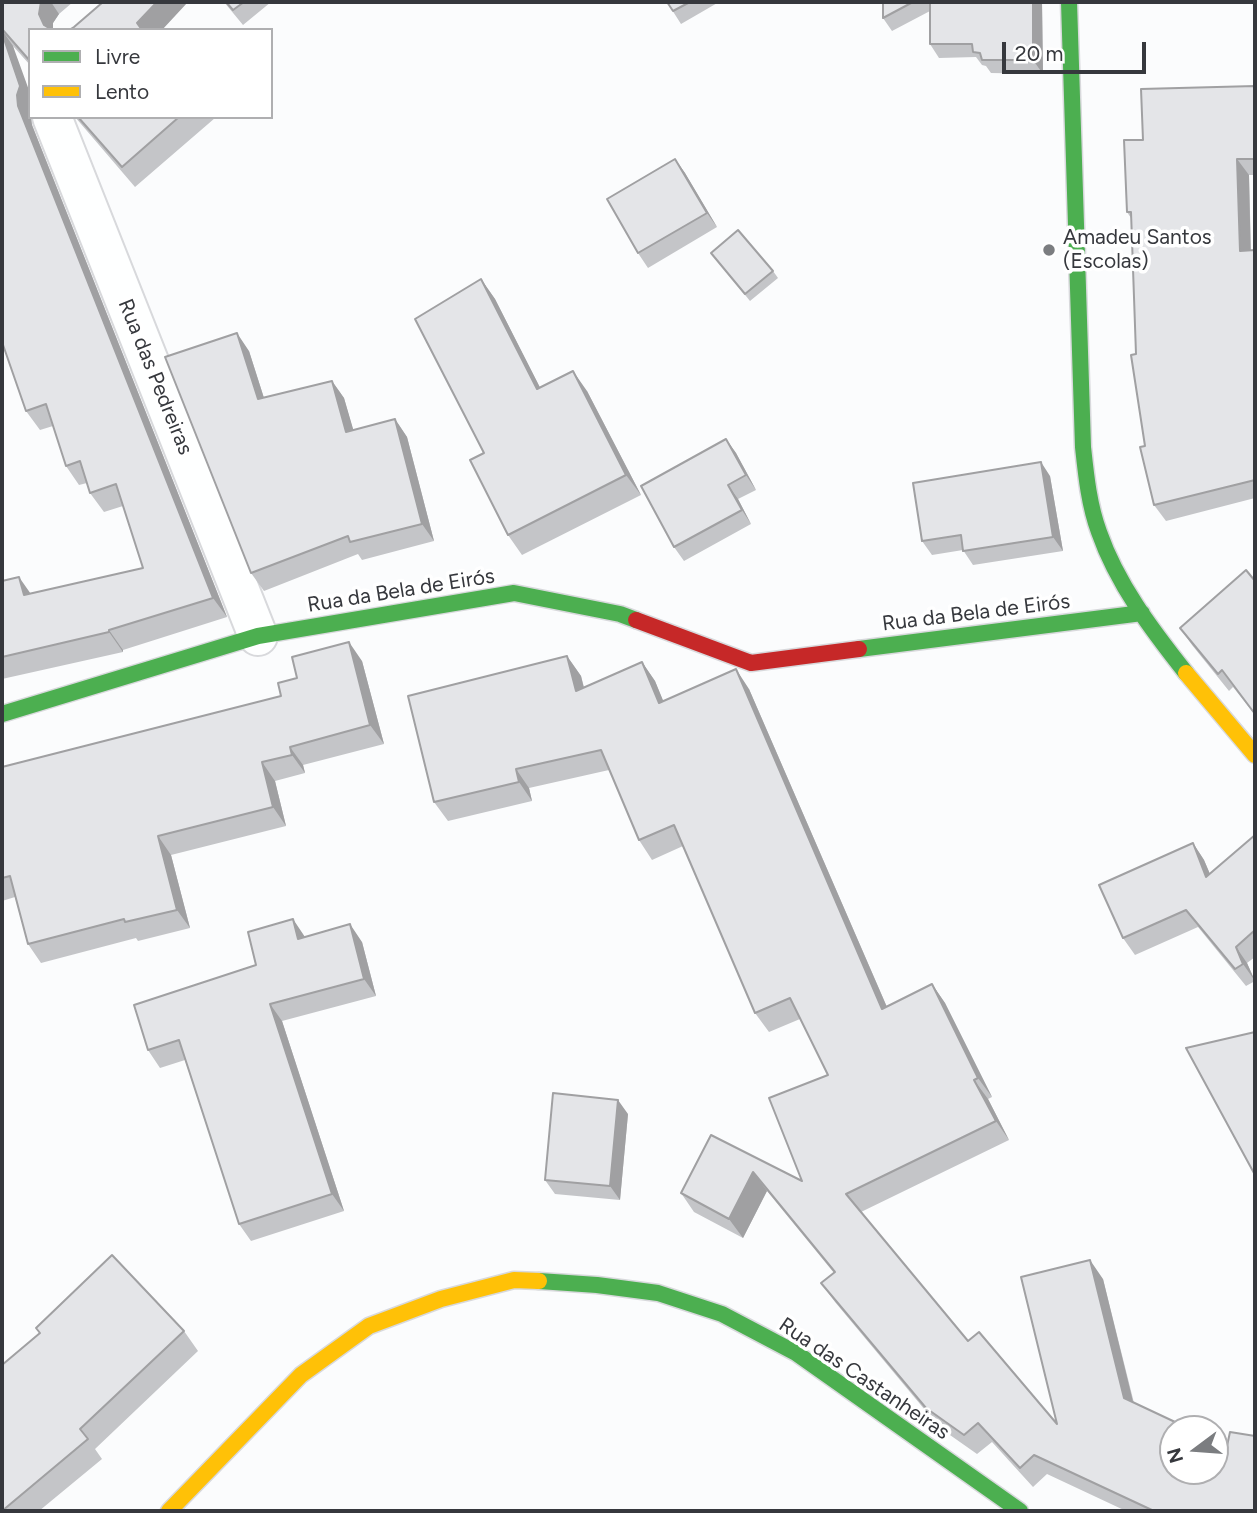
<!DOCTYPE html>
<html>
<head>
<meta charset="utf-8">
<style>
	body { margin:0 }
	#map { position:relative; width:1257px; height:1513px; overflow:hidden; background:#fbfcfd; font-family:Figtree,sans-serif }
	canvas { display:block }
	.frame { position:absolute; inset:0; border:4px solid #36383d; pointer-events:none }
	.legend { position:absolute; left:28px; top:28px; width:245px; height:91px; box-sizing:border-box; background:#fff; border:2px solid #afafb1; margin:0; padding:9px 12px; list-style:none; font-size:21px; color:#36383d }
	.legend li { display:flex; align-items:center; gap:14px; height:35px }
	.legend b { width:35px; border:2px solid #afafb1 }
	.north { position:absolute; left:1159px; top:1415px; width:70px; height:70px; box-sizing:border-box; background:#fff; border:2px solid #afafb1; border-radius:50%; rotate:254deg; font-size:19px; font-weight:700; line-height:28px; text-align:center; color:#36383d }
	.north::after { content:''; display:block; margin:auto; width:24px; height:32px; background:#7b7d80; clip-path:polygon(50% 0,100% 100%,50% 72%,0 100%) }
	.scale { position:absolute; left:1002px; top:42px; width:144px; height:32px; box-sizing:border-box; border:4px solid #36383d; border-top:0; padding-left:9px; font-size:21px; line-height:24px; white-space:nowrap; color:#36383d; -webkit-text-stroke:5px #fff; paint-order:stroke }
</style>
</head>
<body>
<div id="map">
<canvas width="1257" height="1513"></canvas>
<div class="frame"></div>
<ul class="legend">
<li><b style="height:9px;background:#4caf50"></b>Livre</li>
<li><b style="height:9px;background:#ffc107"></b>Lento</li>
</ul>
<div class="north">N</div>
<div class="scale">20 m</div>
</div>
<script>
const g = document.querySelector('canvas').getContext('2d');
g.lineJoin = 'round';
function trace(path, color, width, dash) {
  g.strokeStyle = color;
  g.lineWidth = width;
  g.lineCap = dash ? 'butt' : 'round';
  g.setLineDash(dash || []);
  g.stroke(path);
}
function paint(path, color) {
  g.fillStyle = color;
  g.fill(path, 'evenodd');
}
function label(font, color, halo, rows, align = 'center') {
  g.font = font + ' Figtree,sans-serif';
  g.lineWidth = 7;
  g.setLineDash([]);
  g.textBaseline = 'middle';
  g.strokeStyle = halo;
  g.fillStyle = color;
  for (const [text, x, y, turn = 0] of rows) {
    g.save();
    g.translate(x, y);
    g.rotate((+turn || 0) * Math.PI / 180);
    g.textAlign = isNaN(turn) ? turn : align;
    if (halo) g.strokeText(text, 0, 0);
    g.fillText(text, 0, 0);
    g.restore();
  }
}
const street = new Path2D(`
	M52,117L258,636`);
const fast = new Path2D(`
	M1069,2L1083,447C1086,475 1089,505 1099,532C1117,584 1152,630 1186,673
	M859,649L1142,613
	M2,714L258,636L514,593L620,614L636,620
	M539,1281L597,1285L658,1293L722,1314L796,1353L1020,1511`);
const slow = new Path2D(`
	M1186,673L1255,755
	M169,1511L301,1375L369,1326L441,1299L514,1280L539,1281`);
const jam = new Path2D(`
	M636,620L751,663L859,649`);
const wall = new Path2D(`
	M2,2H73L59,14L53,23V30H30V65L13,46L32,125L227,617L123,650V652L2,679V581L31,594L143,568L123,506L104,512L90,493L87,483L79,485L66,466L53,426L40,430L26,411L2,342Z
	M224,2H271L243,25Z
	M667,2H719L681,24Z
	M883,2H1042L1043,74L991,73L986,66L982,65L976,57L939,58L930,44V11L892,31L883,18Z
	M1255,86V175H1249L1251,250H1255V498L1166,521L1154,505L1145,446L1131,218L1127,212L1143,140Z
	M75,117H214L215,118L135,187Z
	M675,159L685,173L717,227L648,268L638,253Z
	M711,253L773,271L778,278L750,301Z
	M481,279L495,299L540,388L587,391L641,495L522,555L508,535L484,453Z
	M249,351L264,398L332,381L344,398L353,430L395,419L407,437L434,541L362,560L358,554L264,591L251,573Z
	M726,439L736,453L756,490L738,499L751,524L684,561L674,547Z
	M1050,476L1063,551L973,565L963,550L932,555L922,541Z
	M1255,581V715L1233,687L1229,691L1192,645L1180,628Z
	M567,656L581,676L584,687L642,662L655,681L663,701L749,689L887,1007L932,984L945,1003L992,1097L988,1099L1009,1140L861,1212L968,1341L1057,1424L1103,1279L1134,1403L1255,1511H1126L1047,1474L1033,1487L992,1442L977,1454L940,1428L835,1302L821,1283L834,1273L767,1191L743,1238L694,1212L681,1193L711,1135L802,1181L828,1075L800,1019L769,1032L755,1013L683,846L652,860L639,840L609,770L529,788L532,801L448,821L434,802Z
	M362,661L384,744L303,765L305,773L275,781L286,826L171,855L190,928L138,941L136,938L41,963L28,944L15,897L2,901V767L281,696Z
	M1255,835V957L1247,963L1255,981L1246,986L1198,927L1135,955L1123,938L1193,843L1204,860L1210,874Z
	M305,937L362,942L376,996L282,1021L344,1211L251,1241L239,1224L185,1060L160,1068L148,1050Z
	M628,1114L620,1200L555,1194L545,1180Z
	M36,1328L184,1331L198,1351L95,1449L102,1459L39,1511H2L39,1333Z`);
const shadedWall = new Path2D(`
	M41,2H51L59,14L53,23V30H47L39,14Z
	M157,2H188L162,30H141L137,23Z
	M1033,2H1042L1043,74L1033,60Z
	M2,30L13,46L30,93V117H31L32,125L227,617L213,598L18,106Z
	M675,159L685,173L717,227L707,213Z
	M1237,159L1249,175L1251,267L1240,251Z
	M481,279L495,299L551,409L537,389Z
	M237,333L249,351L270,417L258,399Z
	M573,371L587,391L641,495L626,475Z
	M332,381L344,398L359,449L346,432Z
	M395,419L407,437L434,541L422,524Z
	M726,439L736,453L756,490L746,475Z
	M1041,462L1050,476L1063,551L1053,537Z
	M728,485L738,499L751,524L742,510Z
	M19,577L33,597L24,595Z
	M109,630L123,650V652L109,632Z
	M349,642L362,661L384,744L370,725Z
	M567,656L581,676L589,710L576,691Z
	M642,662L655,681L672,722L659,703Z
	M736,669L749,689L896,1028L882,1009Z
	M290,747L303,765L305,773L292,755Z
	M262,762L275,781L286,826L273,807Z
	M516,769L529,788L532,801L519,782Z
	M158,836L171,855L190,928L177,910Z
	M1193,843L1204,860L1218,893L1206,877Z
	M293,919L305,937L298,939Z
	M350,924L362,942L376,996L364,979Z
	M1236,947L1247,963L1255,981L1243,964Z
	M932,984L945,1003L992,1097L978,1078Z
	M270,1004L282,1021L344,1211L332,1194Z
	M974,1080L988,1099L1009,1140L996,1121Z
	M618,1100L628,1114L620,1200L610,1186Z
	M753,1172L767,1191L743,1238L729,1219Z
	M1090,1260L1103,1279L1137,1418L1124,1398Z`);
const building = new Path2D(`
	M2,2H41L39,14L44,25L52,30H30V61L2,29Z
	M103,2H157L137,23L142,30H69L74,27Z
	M226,2H244L233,10Z
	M667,2H690L673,11Z
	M883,2H913L883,18Z
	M930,2H1033V60H982L980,53L973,52L972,44H930Z
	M2,33L20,86L17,95L18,106L213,598L109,630V632L2,657V581L19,577L24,595L143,568L116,484L90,493L80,461L66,466L46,404L26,411L2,342Z
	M1255,86V159H1237L1240,251L1255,250V480L1154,505L1140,447L1145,446L1131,355L1136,354L1131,212H1127L1124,140H1143L1141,89Z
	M78,117H179L122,167Z
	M675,159L707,213L638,253L607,199Z
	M738,230L773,271L745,294L711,253Z
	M481,279L537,389L573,371L626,475L508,535L470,460L484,453L415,319Z
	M237,333L258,399L332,381L346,432L395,419L422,524L350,542L348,536L251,573L165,357Z
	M726,439L746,475L728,485L742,510L674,547L641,486Z
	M1041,462L1053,537L963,551L961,535L922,541L913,483Z
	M1246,570L1255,581V714L1222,670L1218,674L1180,628Z
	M349,642L370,725L290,747L292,755L262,762L273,807L158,836L177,910L125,922L124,919L28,944L10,876L2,878V767L281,696L278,683L297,678L292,657Z
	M567,656L576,691L642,662L659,703L736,669L882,1009L932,984L978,1078L974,1080L996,1121L846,1194L968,1341L979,1332L1057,1424L1021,1277L1090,1260L1124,1398L1190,1429H1173V1471H1215V1440L1227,1446L1230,1432L1255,1436V1511H1154L1034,1455L1020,1468L978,1423L964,1435L926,1408L821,1283L835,1272L753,1172L729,1219L681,1193L711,1135L802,1181L769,1098L828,1075L790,998L755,1013L674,825L639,840L601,750L516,769L519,782L434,802L408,696Z
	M1255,835V930L1236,947L1243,964L1235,969L1186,910L1123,938L1099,885L1193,843L1206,877Z
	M293,919L298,939L350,924L364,979L270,1004L332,1194L239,1224L179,1040L148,1050L134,1005L256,965L248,932Z
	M1255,1032V1175L1186,1048Z
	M553,1093L618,1100L610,1186L545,1180Z
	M112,1255L184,1331L80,1429L88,1439L2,1511V1365L40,1333L36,1328Z`);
const markers = [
	[1049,250,7,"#7b7d80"]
];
const poiNames = [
	["Amadeu Santos",1063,238],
	["(Escolas)",1063,262]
];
const streetNames = [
	["Rua das Pedreiras",155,377,68],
	["Rua da Bela de Eirós",401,591,-9],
	["Rua da Bela de Eirós",976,613,-7],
	["Rua das Castanheiras",864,1379,34]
];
trace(street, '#d8d9dc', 42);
trace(fast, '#d8d9dc', 19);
trace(slow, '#d8d9dc', 19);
trace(jam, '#d8d9dc', 19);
trace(street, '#feffff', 38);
trace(fast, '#4caf50', 16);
trace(slow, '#ffc107', 16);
trace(jam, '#c62828', 16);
paint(wall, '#c4c5c8');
paint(shadedWall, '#a0a0a2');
paint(building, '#e4e5e8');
trace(building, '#a0a0a2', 2);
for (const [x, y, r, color] of markers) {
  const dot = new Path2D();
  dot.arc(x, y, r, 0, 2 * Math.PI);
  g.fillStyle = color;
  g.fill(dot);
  trace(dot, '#fff', 2.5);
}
label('21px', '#36383d', '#fff', poiNames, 'left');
label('21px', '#36383d', '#fff', streetNames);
</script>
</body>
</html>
